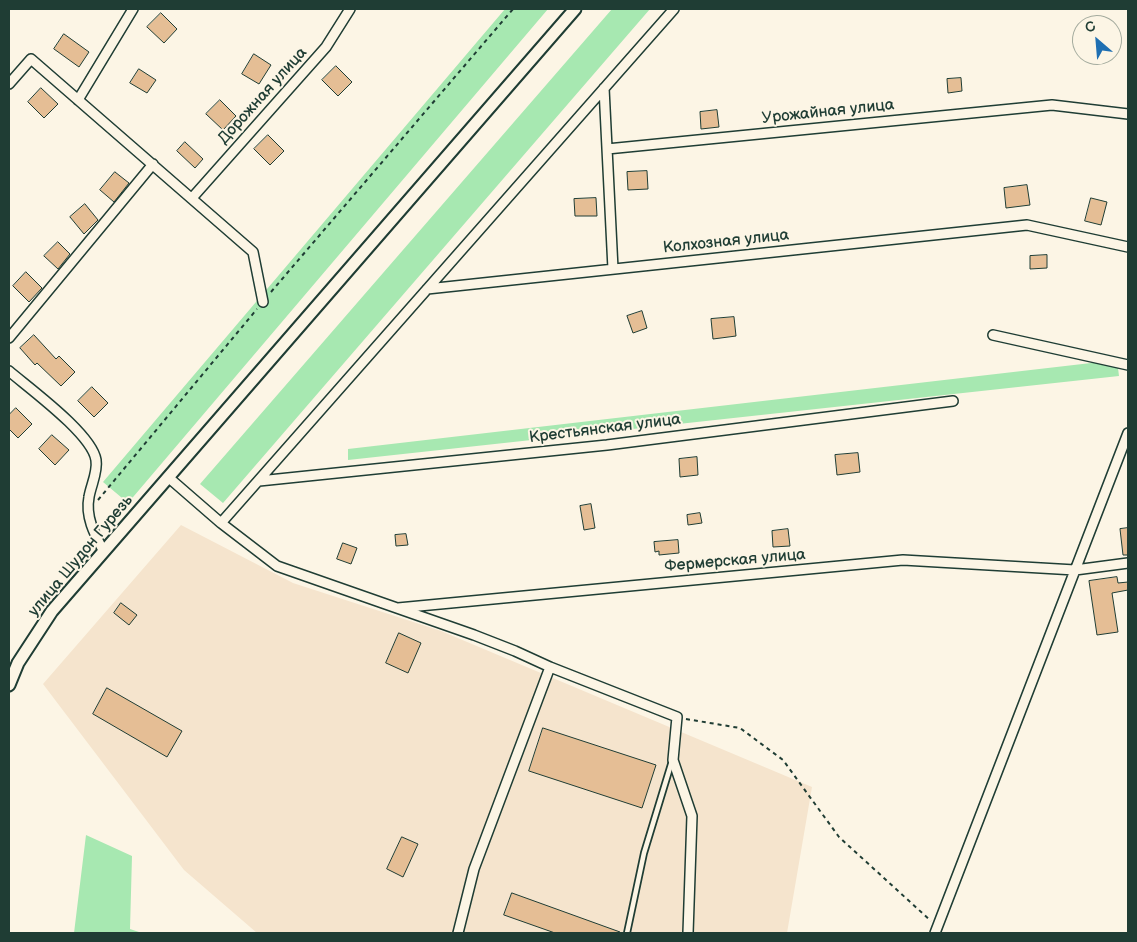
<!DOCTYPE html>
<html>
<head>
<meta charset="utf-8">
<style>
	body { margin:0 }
	#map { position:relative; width:1137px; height:942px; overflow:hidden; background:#fcf5e5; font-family:"Balsamiq Sans",sans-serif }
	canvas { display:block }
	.frame { position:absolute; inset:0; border:10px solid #1f3d34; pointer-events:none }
	.north { position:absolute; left:1072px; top:15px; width:50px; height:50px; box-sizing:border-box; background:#fcf5e5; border:1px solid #a4ab9e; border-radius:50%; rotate:333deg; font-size:14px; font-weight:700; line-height:20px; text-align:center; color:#1f3d34 }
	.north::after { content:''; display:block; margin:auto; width:18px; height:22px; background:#1f6fb2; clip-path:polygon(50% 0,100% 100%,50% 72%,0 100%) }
</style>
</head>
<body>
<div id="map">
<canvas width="1137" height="942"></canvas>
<div class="frame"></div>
<div class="north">С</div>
</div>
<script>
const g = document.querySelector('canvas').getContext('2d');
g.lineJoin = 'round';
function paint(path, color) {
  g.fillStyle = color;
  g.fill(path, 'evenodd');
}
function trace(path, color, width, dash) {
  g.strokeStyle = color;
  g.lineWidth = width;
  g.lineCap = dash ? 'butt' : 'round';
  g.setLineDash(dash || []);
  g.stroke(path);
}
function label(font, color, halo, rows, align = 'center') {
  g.font = font + ' "Balsamiq Sans",sans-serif';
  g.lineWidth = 4;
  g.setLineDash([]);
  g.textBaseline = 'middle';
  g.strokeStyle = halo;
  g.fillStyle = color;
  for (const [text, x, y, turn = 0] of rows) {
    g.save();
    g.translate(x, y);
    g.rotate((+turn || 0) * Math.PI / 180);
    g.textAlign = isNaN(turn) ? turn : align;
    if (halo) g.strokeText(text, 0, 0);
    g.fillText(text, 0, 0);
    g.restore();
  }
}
const built = new Path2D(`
	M181,525L293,583L441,631L812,787L787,933H257L184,870L43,684Z`);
const green = new Path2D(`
	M505,9H548L128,503L103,482Z
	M612,9H650L223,503L200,484Z
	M1117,360L1119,376L348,460V449Z
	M86,835L132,856L130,929L142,933H74Z`);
const building = new Path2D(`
	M161,13L177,29L164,43L147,27Z
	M64,34L89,52L79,67L54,49Z
	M254,54L271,65L259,84L242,74Z
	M336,66L352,82L338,96L322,80Z
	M139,69L156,80L147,93L130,83Z
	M961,78L962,91L948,93L947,79Z
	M41,88L58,104L44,118L28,102Z
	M220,100L236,116L223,130L206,114Z
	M717,110L719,127L701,129L700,112Z
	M268,135L284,151L270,165L254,149Z
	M185,142L203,159L195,168L177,151Z
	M647,171L648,189L628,190L627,172Z
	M115,172L129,183L114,202L100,190Z
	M1027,185L1030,205L1006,208L1004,188Z
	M596,198L597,216H575L574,199Z
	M1091,198L1107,202L1101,225L1085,221Z
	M85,204L98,220L84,234L70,217Z
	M58,242L70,254L58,269L44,256Z
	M1047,255V268L1030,269V256Z
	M26,272L42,288L29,302L13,286Z
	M642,311L647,328L633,333L627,316Z
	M734,317L736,336L713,339L711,319Z
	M34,335L56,359L59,356L75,372L61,386L37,363L35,365L20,348Z
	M92,387L108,403L94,417L78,401Z
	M16,408L32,424L18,438L9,429V415Z
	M52,435L69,450L55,465L39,449Z
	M858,453L860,472L837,475L835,455Z
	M697,457L698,475L680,477L679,459Z
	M591,504L595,528L584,530L580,506Z
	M700,513L702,523L688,525L687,515Z
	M1128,528V555H1123L1120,529Z
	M788,529L790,546L773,547L772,531Z
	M406,534L408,545L396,546L395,535Z
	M678,540L679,553L659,555V551L655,552L654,542Z
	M343,543L357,548L351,564L337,559Z
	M1117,577L1118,583L1128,582V590L1112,593L1118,632L1097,635L1089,581Z
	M121,603L137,615L129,625L114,613Z
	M399,633L421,643L408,673L386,663Z
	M107,688L182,731L167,757L93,714Z
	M543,728L656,765L642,808L529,771Z
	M402,837L418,844L403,877L387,869Z
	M512,893L620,932V933H555L504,915Z`);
const path = new Path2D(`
	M271,292L513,9
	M98,500L257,309
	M686,719L740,728L783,760L839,837L931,921`);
const service = new Path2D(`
	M627,933L644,853L672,761`);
const minor = new Path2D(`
	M9,84L31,59L253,252L263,302
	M604,88L613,269
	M78,100L133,9
	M607,149L1052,105L1128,114
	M192,198L326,47L350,9
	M427,289L1027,225L1128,247
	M993,335L1128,365
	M9,338L153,164
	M9,371C30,389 92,434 96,460C98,472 91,485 89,497C85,517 95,535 104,552
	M168,477L221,523L277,566L474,635L515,651L550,667L474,869L458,933
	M259,481L607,445L953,401
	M221,523L674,9
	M398,608L903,560L1075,570L1128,563
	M550,667L677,717L673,760L692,816L688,933
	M935,933L1128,433`);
const tertiary = new Path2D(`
	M9,685L18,663L52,611L575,9`);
const streetNames = [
	["Дорожная улица",263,96,-48],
	["Урожайная улица",828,112,-6],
	["Колхозная улица",726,242,-6],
	["Крестьянская улица",605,429,-7],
	["улица Шудон Гурезь",81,556,-50],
	["Фермерская улица",735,561,-5]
];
paint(built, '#f5e4cd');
paint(green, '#a7e8b1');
paint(building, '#e5be95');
trace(building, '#1f3d34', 1);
trace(service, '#1f3d34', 8);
trace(minor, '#1f3d34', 12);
trace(tertiary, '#1f3d34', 15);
trace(path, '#1f3d34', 2, [4, 4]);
trace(service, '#fcf5e5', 4.5);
trace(minor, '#fcf5e5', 9);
trace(tertiary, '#fcf5e5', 11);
label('16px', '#1f3d34', '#fcf5e5', streetNames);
</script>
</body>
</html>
